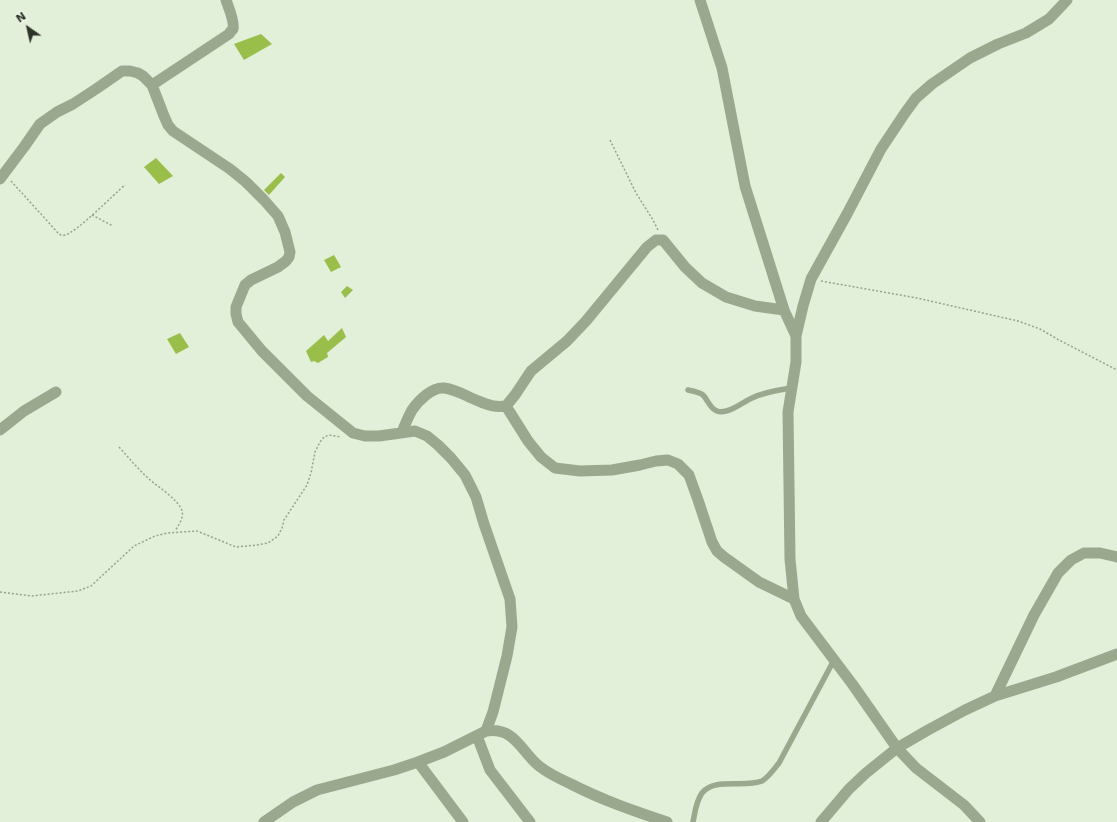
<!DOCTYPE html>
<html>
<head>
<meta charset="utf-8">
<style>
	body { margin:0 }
	#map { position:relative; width:1117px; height:822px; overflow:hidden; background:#e2efd9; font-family:"DejaVu Sans",sans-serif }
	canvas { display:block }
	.north { position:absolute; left:8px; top:8px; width:40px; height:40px; -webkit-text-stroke:3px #ecf7e5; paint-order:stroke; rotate:326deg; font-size:11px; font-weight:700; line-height:16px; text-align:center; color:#2e3327 }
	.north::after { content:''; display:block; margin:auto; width:14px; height:18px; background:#2e3327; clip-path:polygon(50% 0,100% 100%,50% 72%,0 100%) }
</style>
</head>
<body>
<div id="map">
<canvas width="1117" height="822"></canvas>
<div class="north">N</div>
</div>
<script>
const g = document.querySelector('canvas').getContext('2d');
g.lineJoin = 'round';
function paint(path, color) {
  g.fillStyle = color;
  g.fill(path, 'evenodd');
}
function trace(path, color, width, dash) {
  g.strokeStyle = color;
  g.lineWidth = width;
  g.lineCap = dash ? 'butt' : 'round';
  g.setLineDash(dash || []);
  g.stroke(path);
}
const building = new Path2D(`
	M261,34L272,44L244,60L234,44Z
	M156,158L173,176L159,184L144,167Z
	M281,173L285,177L269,195L264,190Z
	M334,255L341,267L331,272L324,260Z
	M347,286L353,290L345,298L341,292Z
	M342,328L346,337L327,353L328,357L318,363L314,361L311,362L306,351L324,335L328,341Z
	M180,333L189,347L176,354L167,339Z`);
const path = new Path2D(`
	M610,140L636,193L653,220L658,230
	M11,181L59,234C61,235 63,236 65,235C76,233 114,194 125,185
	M92,215L113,226
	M821,281L917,298L1018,321L1040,329L1059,340L1117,370
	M119,447C129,458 138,469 149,479C158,487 179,500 182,511C184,518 178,526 175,531
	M0,592L31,596L78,591L91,586L134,546L155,536L167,533L197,531L236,547L257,545L268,543L278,536L282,528L284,520L307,485L311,473L315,452L320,442L324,437L329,435L341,437`);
const lane = new Path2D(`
	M688,390C693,391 699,392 703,395C708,400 710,409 717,411C727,415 743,402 752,398C764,392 778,390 791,388
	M693,822C695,812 696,801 702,793C714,777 744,788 762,781C769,777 774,769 779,763L834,660`);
const street = new Path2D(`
	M700,0L722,68L745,186L784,310L796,336
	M152,85L229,34C230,32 232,30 233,29C235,22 228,6 226,0
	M0,179L24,147L40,124L57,112L73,104L96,89L122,71H130L138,73L143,76L152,85L164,116L168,125L173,131L230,169L246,182L264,200L278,216L285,232L290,252L289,257L286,261L278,267L251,280L245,285L236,307V314L238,322L262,351L307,396L353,433L365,436H379L415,431L427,436L438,445L451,458L465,475L476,497L484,524L510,599L512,627L507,656L493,712L486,731
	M506,406L528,441L541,457L555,468L580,471L612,470L640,465L656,461L668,460L678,464L689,475L698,500L712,542L717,551L724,557L759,582L794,599
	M0,430L24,411L56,392
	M402,432C405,425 408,417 412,410C419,400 432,387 444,388C455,389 466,396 476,400C486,404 494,408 506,406L515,395L531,371L567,341L586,321L647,247L656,240H663L685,267L702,283L726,297L755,306L784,310
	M995,696L1034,615L1058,573L1071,560L1084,553H1100L1117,557
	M477,736L490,770L530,822
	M418,762L463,822
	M264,822L293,802L317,790L394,770L418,762L444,752L486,731C516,727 521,752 539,766C549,774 560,779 571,784C602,800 634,811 667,822
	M821,822L849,789L866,773L897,748L928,730L965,710L995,696L1056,677L1117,654
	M980,822L964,805L916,768L897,748L853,685L801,616L794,599L790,559L788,412L796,362V336L803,306L811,279L847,214L881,149L905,113L916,98L932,84L970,58L998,44L1026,33L1049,19L1067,0`);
paint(building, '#99be49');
trace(path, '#96a586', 1.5, [2, 2]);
trace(lane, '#9aa98d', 5.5);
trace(street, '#9aa98d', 11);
</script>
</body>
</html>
